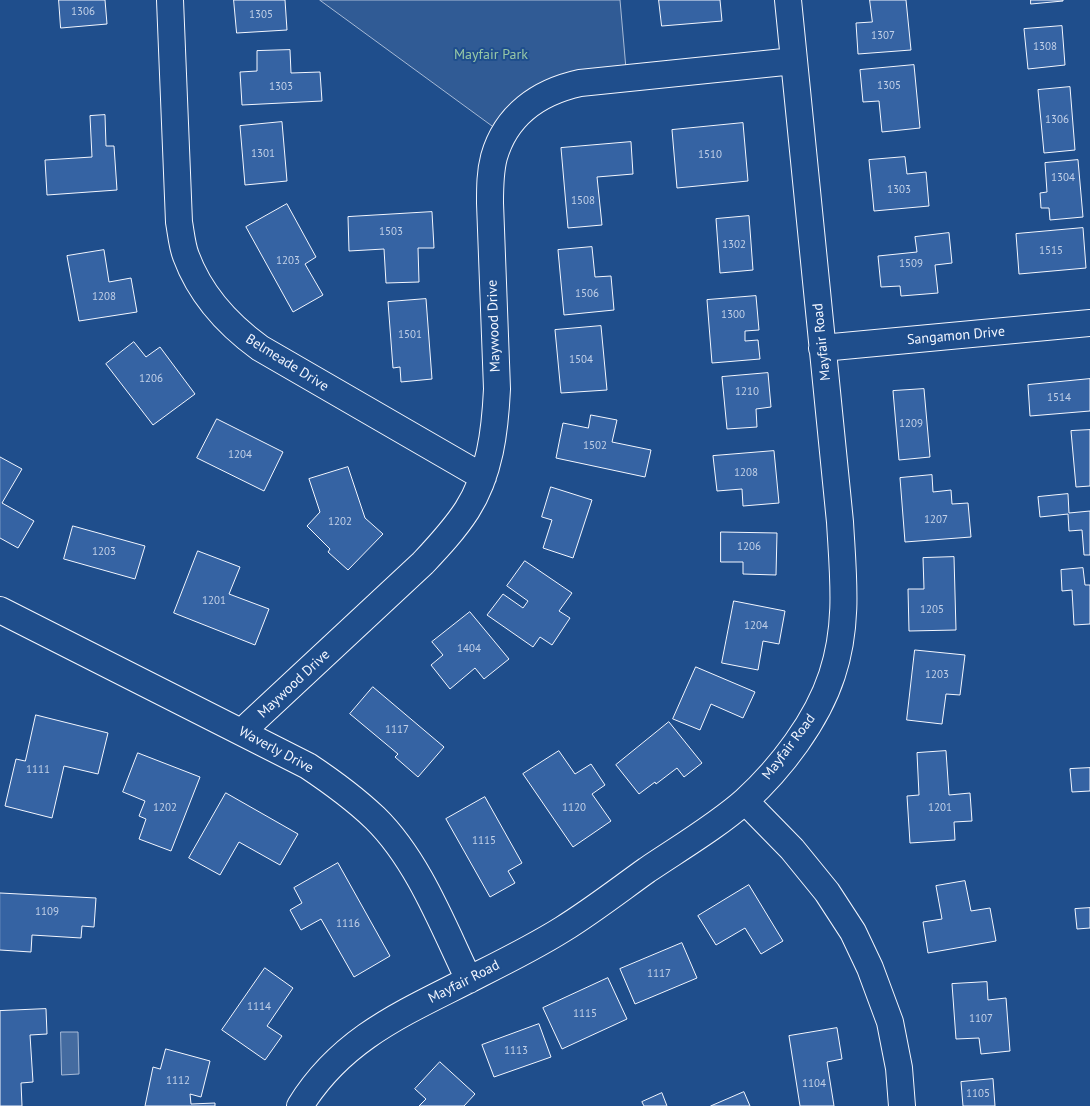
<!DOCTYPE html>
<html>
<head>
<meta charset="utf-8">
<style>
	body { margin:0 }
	canvas { display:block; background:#1f4e8c }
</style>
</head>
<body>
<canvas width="1090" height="1106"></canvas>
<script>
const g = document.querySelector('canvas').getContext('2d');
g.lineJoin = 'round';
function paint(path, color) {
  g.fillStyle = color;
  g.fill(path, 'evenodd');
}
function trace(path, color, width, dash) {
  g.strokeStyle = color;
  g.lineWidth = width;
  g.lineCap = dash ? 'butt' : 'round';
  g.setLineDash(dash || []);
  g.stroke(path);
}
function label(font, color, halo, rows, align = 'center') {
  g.font = font + ' "PT Sans",sans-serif';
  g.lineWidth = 4;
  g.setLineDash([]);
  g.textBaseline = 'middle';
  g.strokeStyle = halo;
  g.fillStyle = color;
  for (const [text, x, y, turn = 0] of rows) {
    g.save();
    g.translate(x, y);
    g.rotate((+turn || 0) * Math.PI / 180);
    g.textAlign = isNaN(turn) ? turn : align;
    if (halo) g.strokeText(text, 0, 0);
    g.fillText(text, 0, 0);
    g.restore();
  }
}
const built = new Path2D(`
	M320,0H620L626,69L494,127Z`);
const water = new Path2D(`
	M61,1032H78L79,1074L62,1075Z`);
const building = new Path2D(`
	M59,0H105L107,24L61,28Z
	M234,0H285L287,30L237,33Z
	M659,0H720L722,21L662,26Z
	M870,0H906L911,50L858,54L856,23L872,22Z
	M1031,0H1063V1L1031,4Z
	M1062,26L1065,65L1028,69L1024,29Z
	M290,50L291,73L320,72L322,101L242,105L240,72L257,71V51Z
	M914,65L920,128L882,132L879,101L863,102L860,70Z
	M1070,87L1075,150L1044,153L1038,90Z
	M105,115L106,146H114L117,190L47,195L45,160L92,157L90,116Z
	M282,122L287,181L245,185L240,126Z
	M743,123L748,181L677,188L672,130Z
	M631,142L633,174L597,177L602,225L568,228L561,148Z
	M905,157L907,174L926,172L929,206L874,211L869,160Z
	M1078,160L1083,217L1050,220L1049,208H1041L1040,193L1047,192L1045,163Z
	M287,204L316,257L305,264L323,295L293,312L246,227Z
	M432,212L434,248H418L419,282L386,283L384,249L349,251L348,217Z
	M749,216L753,270L720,273L716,219Z
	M1083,228L1086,268L1019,274L1016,234Z
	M949,233L952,263L935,265L938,293L901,296L900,286L881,287L878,256L917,252L915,237Z
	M592,247L595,277L611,276L614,310L564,315L558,250Z
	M104,250L109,282L131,278L137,312L79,321L67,256Z
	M756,296L759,330L745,331V341L758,340L760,359L712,363L707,300Z
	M426,299L432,379L401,382L400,367L393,368L388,302Z
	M601,326L607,390L561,393L555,330Z
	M134,342L146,357L160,347L195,394L153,425L106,364Z
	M768,373L771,407L756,409L757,427L727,429L722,377Z
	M1090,379V411L1030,416L1028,385Z
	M924,389L930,457L899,460L893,391Z
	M591,415L617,420L612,442L651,450L645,477L556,458L563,423L588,428Z
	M217,419L283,452L264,491L197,458Z
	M1090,430V486L1076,487L1071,431Z
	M774,451L779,503L743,506L742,489L717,491L713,456Z
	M0,457L22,469L2,503L34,521L18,548L0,538Z
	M348,467L365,518L383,534L348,570L328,552L330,549L307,526L320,512L309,479Z
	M932,475L933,492L951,490L952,504L968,503L971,537L905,542L900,478Z
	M551,487L592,500L573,558L543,548L552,520L542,517Z
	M1068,494L1069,513L1090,511V555H1084L1082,530L1069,531L1068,514L1040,517L1038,497Z
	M73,526L145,546L135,579L64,559Z
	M721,532L777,533L776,575L743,574V562H721Z
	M198,551L240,567L229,594L269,609L255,645L174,613Z
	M954,557L956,630L909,631L908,589H924L923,558Z
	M525,561L572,593L559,611L570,618L552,645L540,637L533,647L487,615L503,594L523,608L528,601L507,586Z
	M1083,568L1085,585H1090V624L1074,625L1072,590L1062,591L1061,570Z
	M734,601L785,611L779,644L763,641L758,670L722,663Z
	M470,612L509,659L484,679L475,668L450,689L431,665L443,655L432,642Z
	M915,650L965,655L960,695L946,694L942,724L907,720Z
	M696,667L755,692L743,718L711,704L700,730L673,719Z
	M373,687L444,747L418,777L395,757L398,754L350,714Z
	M36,715L108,733L98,774L64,766L52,818L5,806L16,759L25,761Z
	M669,722L702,763L684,777L677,768L656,784L655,782L639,794L616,765Z
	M559,751L575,774L591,764L605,785L592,794L611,821L573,847L523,774Z
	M946,751L949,795L970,793L972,821L954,822L955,840L910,843L907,796L919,795L917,753Z
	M138,753L200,777L171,851L139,839L146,819L139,816L145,801L123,792Z
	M1090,768V791L1072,792L1070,769Z
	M226,793L298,834L280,865L239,842L220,875L189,858Z
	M485,797L522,863L508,871L515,883L490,897L446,819Z
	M338,863L390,956L354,977L321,919L301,930L290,910L302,903L294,888Z
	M965,881L971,911L990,908L996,941L928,953L923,922L942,919L936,886Z
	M749,885L783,941L761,954L745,928L716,945L698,916Z
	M0,893L96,898L94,927L82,926L81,938L32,935L31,952L0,950Z
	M1090,908V928L1077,929L1075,909Z
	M682,943L697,978L635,1004L620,969Z
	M265,968L293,988L267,1026L282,1036L265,1060L222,1030Z
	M608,978L627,1019L562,1049L543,1008Z
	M987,982L988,1000L1006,998L1010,1051L981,1054L979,1038L956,1039L952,984Z
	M46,1009L47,1034L30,1035L33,1082L21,1083L22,1106H0V1011Z
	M539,1024L551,1057L494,1077L482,1045Z
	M837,1028L842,1059L827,1062L834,1106H800L789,1036Z
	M166,1049L210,1061L201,1097L190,1094L191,1104L215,1103V1106H145L153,1067L160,1069Z
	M440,1062L475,1094L464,1106H419L426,1099L415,1089Z
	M993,1079L995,1106H963L961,1082Z
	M744,1092L750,1106H711Z
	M662,1093L667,1106H644L642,1102Z`);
const minor = new Path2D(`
	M170,0L179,222C181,233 182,246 186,256C200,294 227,324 260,348L483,477
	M822,348L1090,323
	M0,610L308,766C332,782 354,798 375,818C418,860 443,926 469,980
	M246,733L249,725L423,563C439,546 454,530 467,510C490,474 495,431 497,389L490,203C490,187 490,172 494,157C506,115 539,92 580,83L794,61
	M745,801L792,849L827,892L853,932L870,968L890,1022L899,1068L902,1106
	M300,1106C344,1035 409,1011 480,974C508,960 536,946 563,929C592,911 619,890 647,870C678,849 717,826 745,801C781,768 817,721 832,675C849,624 843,575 840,522L788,0`);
const numberNames = [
	["1306",83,12],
	["1305",261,15],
	["1307",883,36],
	["1308",1045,47],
	["1305",889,86],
	["1303",281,87],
	["1306",1057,120],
	["1301",263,154],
	["1510",710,155],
	["1304",1063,178],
	["1303",899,190],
	["1508",583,201],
	["1503",391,232],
	["1302",734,245],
	["1515",1051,251],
	["1203",288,261],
	["1509",911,264],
	["1506",587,294],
	["1208",104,297],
	["1300",733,315],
	["1501",410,335],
	["1504",581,360],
	["1206",151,379],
	["1210",747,392],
	["1514",1059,398],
	["1209",911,424],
	["1502",595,446],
	["1204",240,455],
	["1208",746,473],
	["1207",936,520],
	["1202",340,522],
	["1206",749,547],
	["1203",104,552],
	["1201",214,601],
	["1205",932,610],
	["1204",756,626],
	["1404",469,649],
	["1203",937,675],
	["1117",397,730],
	["1111",38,770],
	["1202",165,808],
	["1120",574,808],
	["1201",940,808],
	["1115",484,841],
	["1109",47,912],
	["1116",348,924],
	["1117",659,974],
	["1114",259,1007],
	["1115",585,1014],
	["1107",981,1019],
	["1113",516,1051],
	["1112",178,1081],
	["1104",814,1084],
	["1105",978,1094]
];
const parkNames = [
	["Mayfair Park",491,55]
];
const streetNames = [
	["Maywood Drive",494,326,-92],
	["Sangamon Drive",956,336,-5],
	["Mayfair Road",822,342,-96],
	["Belmeade Drive",287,363,32],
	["Maywood Drive",294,684,-43],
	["Mayfair Road",789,747,-53],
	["Waverly Drive",276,750,28],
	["Mayfair Road",464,982,-27]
];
paint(built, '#305b95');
trace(built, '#a8bbd7', 1);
paint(water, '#446ba0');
trace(water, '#a8bbd7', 1);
paint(building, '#3563a3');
trace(building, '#f2f6ff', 1);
trace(minor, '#f2f6ff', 28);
trace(minor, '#1f4e8c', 26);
label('11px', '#c3d1e8', null, numberNames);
label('14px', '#97c8a6', '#1f4e8c', parkNames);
label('14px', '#f2f6ff', '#1f4e8c', streetNames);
</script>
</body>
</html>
